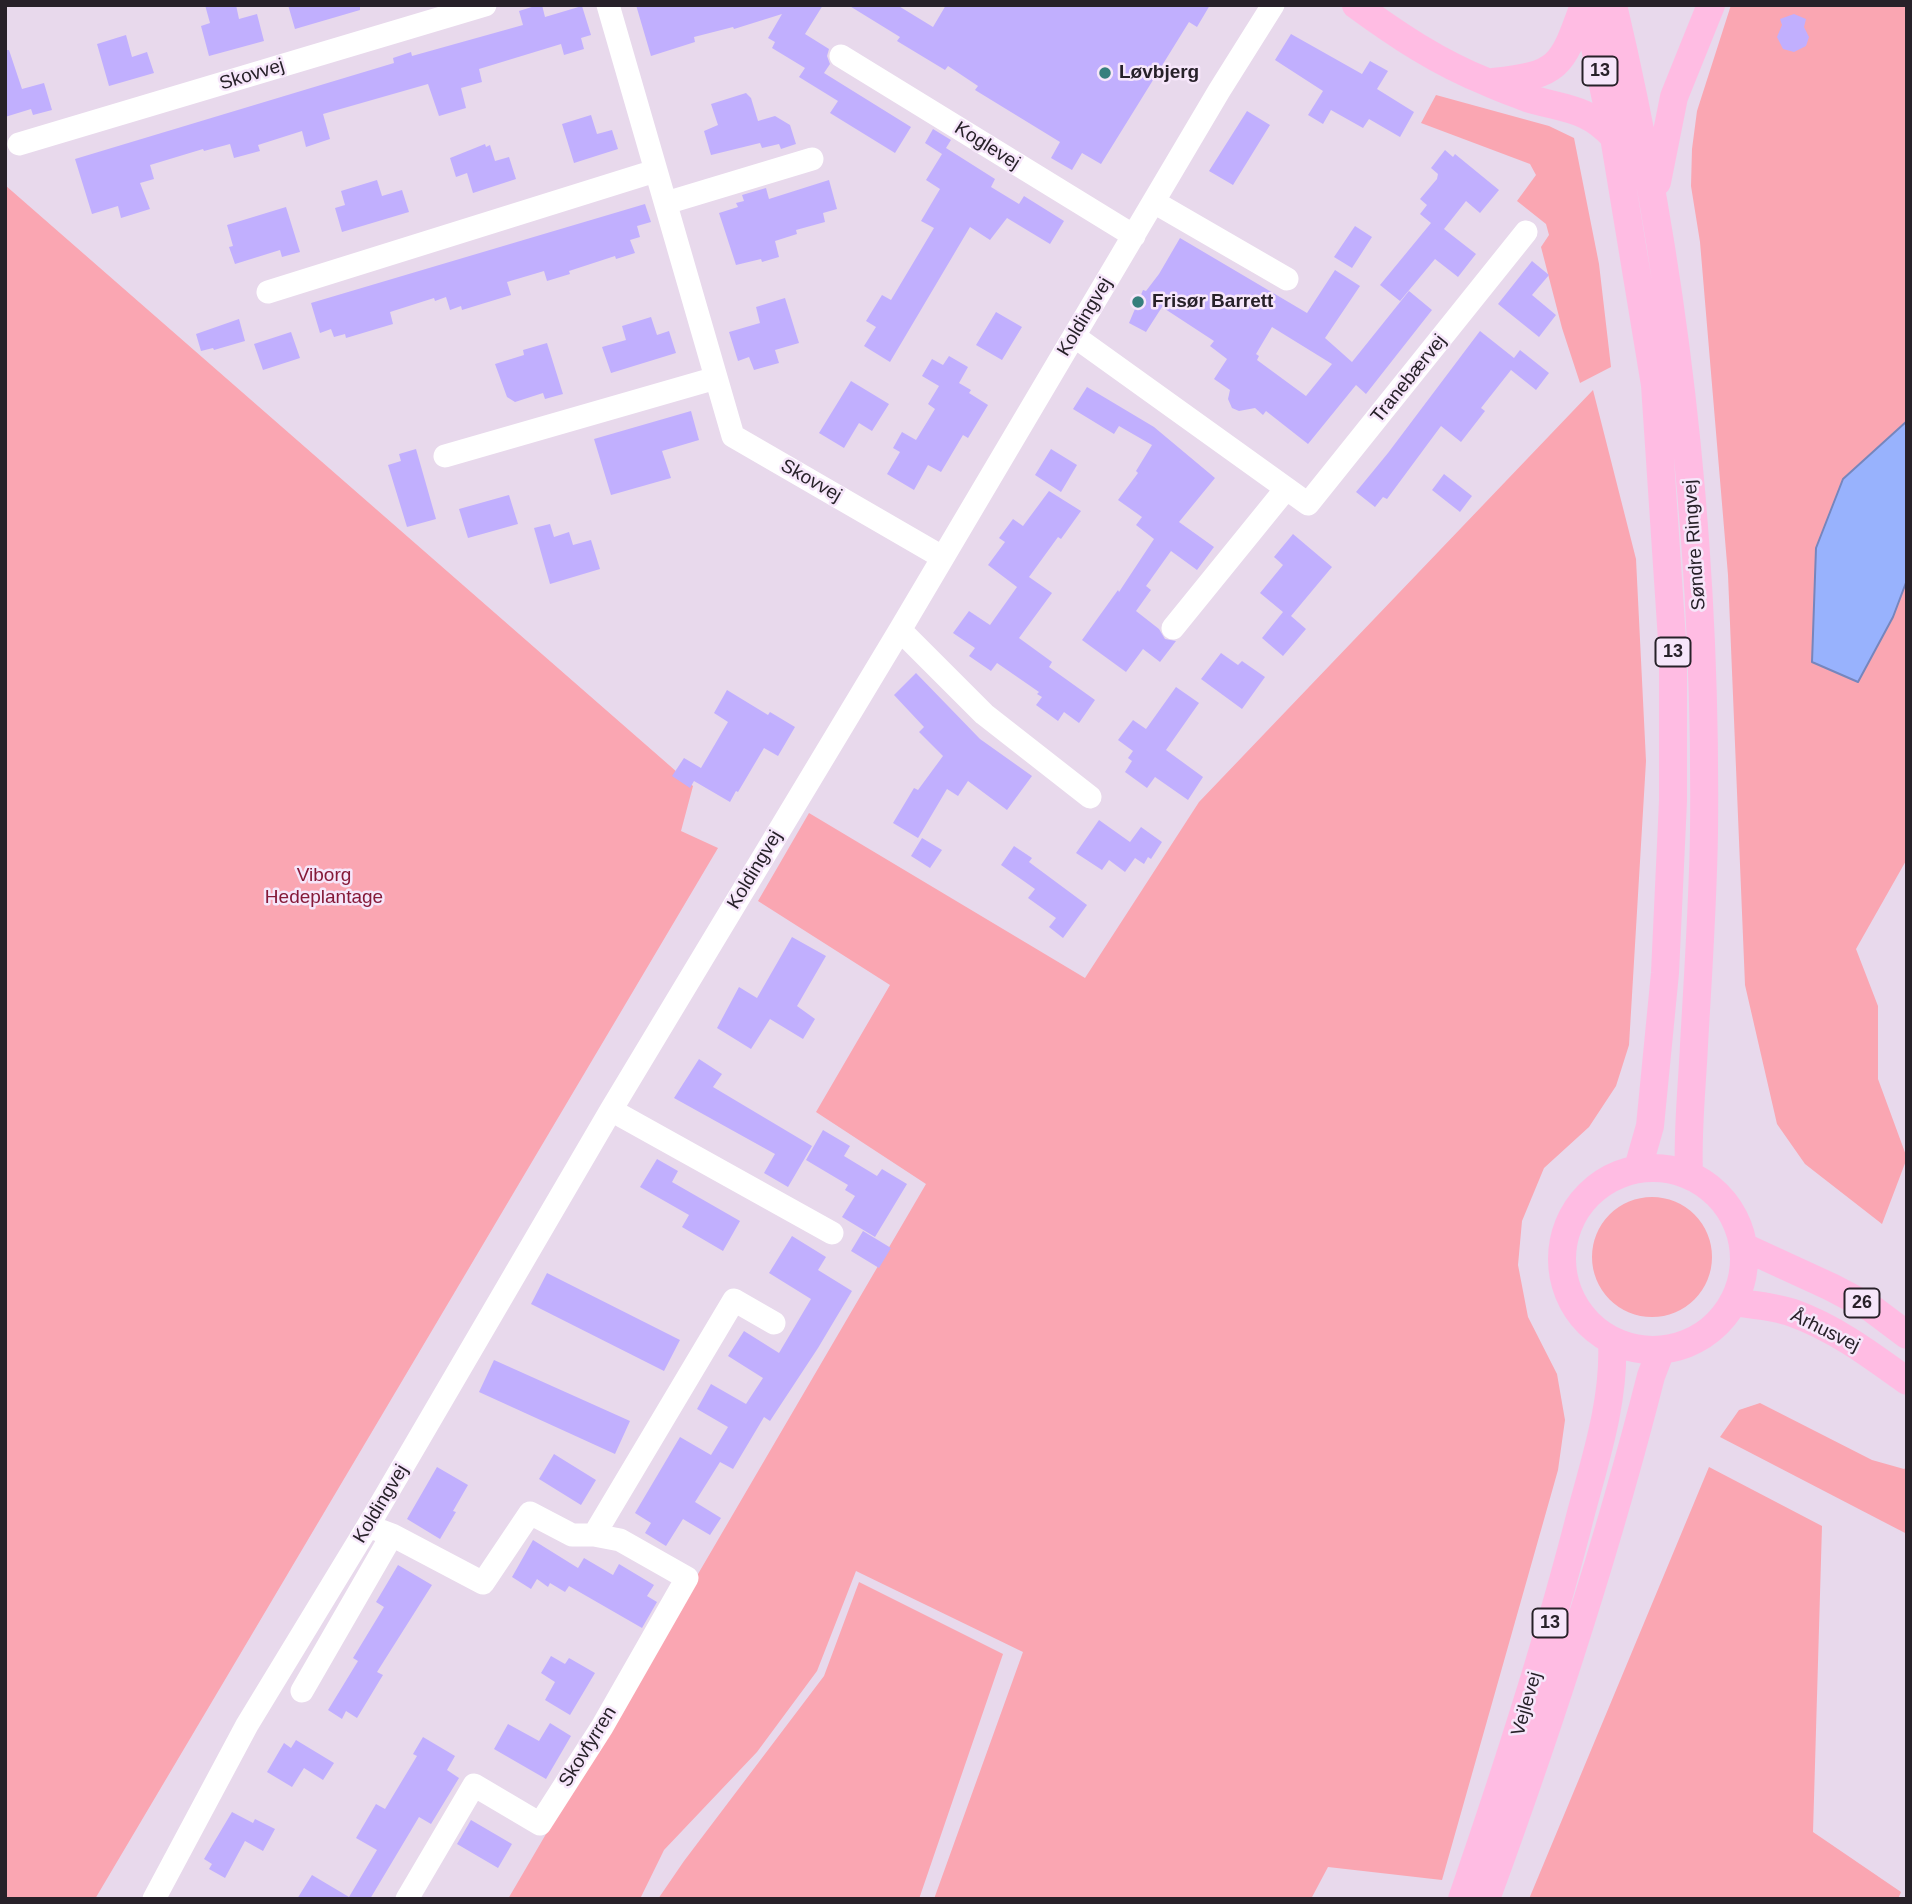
<!DOCTYPE html>
<html>
<head>
<meta charset="utf-8">
<style>
	body { margin:0 }
	#map { position:relative; width:1912px; height:1904px; overflow:hidden; background:#e8d9ec; font-family:Arial,sans-serif }
	canvas { display:block }
	.frame { position:absolute; inset:0; border:7px solid #272129; pointer-events:none }
</style>
</head>
<body>
<div id="map">
<canvas width="1912" height="1904"></canvas>
<div class="frame"></div>
</div>
<script>
const g = document.querySelector('canvas').getContext('2d');
g.lineJoin = 'round';
function paint(path, color) {
  g.fillStyle = color;
  g.fill(path, 'evenodd');
}
function trace(path, color, width, dash) {
  g.strokeStyle = color;
  g.lineWidth = width;
  g.lineCap = dash ? 'butt' : 'round';
  g.setLineDash(dash || []);
  g.stroke(path);
}
function label(font, color, halo, rows, align = 'center') {
  g.font = font + ' Arial,sans-serif';
  g.lineWidth = 5;
  g.setLineDash([]);
  g.textBaseline = 'middle';
  g.strokeStyle = halo;
  g.fillStyle = color;
  for (const [text, x, y, turn = 0] of rows) {
    g.save();
    g.translate(x, y);
    g.rotate((+turn || 0) * Math.PI / 180);
    g.textAlign = isNaN(turn) ? turn : align;
    if (halo) g.strokeText(text, 0, 0);
    g.fillText(text, 0, 0);
    g.restore();
  }
}
const green = new Path2D(`
	M1731,5H1907V859L1856,949L1878,1006V1079L1907,1158L1882,1224L1805,1164L1777,1124L1745,985L1728,575L1700,242L1691,186L1692,149L1697,111Z
	M1436,95L1549,126L1574,138L1599,264L1611,367L1580,383L1562,328L1541,247L1549,235L1546,224L1517,201L1536,175L1530,164L1421,123Z
	M5,185L693,786L681,831L718,848L95,1899H5Z
	M1593,390L1636,559L1646,761L1629,1045L1616,1086L1589,1127L1544,1168L1522,1221L1518,1265L1528,1317L1557,1374L1565,1420L1558,1470L1442,1880L1328,1867L1311,1899H934L1023,1652L856,1571L817,1671L757,1752L664,1850L640,1899H508L926,1184L816,1112L890,985L758,901L809,813L1085,978L1199,802Z
	M1592 1257a60 60 0 1 1 120 0a60 60 0 1 1-120 0Z
	M1760,1403L1872,1460L1904,1469L1907,1467V1534L1720,1437L1739,1410Z
	M1709,1467L1822,1526L1813,1832L1901,1892L1898,1899H1529Z
	M859,1582L1003,1654L919,1899H658L684,1861L824,1676Z`);
const water = new Path2D(`
	M1907,421V580L1893,617L1858,682L1812,662L1816,548L1843,479Z`);
const building = new Path2D(`
	M205,5H236L239,19L257,14L264,41L209,56L201,26L210,23Z
	M288,5H360V10L295,29Z
	M538,5H542L545,17L582,6L591,35L581,38L584,49L564,55L561,44L479,69L482,82L461,88L466,108L439,116L428,84L323,114L330,139L306,147L302,131L258,145L260,151L234,158L230,144L204,151L203,149L150,165L154,179L140,183L150,209L121,218L118,206L92,214L75,159L394,63L393,58L411,52L412,56L523,25L519,11Z
	M636,5H823L805,34L829,49L827,56L830,64L824,73L911,127L895,153L830,113L838,101L799,77L805,68L772,48L775,42L768,38L782,14L734,29L733,27L694,37L695,42L651,56Z
	M848,5H897L933,27L946,5H1210L1197,27L1189,22L1101,164L1082,153L1072,170L1051,158L1060,142L975,90L978,86L948,66L945,70L897,41L900,37Z
	M1794,14L1806,19L1804,27L1809,37L1806,46L1794,52L1783,49L1777,37L1782,25L1780,19Z
	M1291,34L1362,74L1370,61L1388,71L1377,89L1414,112L1400,137L1369,119L1363,128L1331,110L1323,124L1308,115L1323,91L1275,60Z
	M126,35L132,57L147,52L154,73L109,86L97,44Z
	M5,50H9L22,89L44,83L52,110L33,115L31,109L5,117Z
	M746,93L751,98L758,121L775,116L790,125L796,144L781,149L779,144L762,148L760,143L711,155L704,131L718,125L711,104Z
	M1247,111L1270,125L1233,185L1209,171Z
	M591,115L597,134L612,130L618,149L574,163L562,124Z
	M933,129L951,140L946,148L995,179L991,187L1019,204L1024,196L1064,221L1050,244L1007,218L990,240L970,227L890,362L864,346L876,327L866,321L882,295L891,300L934,228L921,221L940,189L926,180L942,154L925,143Z
	M485,144L486,147L490,145L495,161L509,157L516,179L473,193L467,173L456,177L450,158Z
	M1445,150L1453,157L1455,154L1499,190L1480,213L1466,201L1444,229L1476,254L1458,277L1435,259L1400,301L1380,285L1431,223L1420,214L1427,205L1420,199L1437,179L1438,174L1431,168Z
	M377,180L382,196L402,190L409,212L342,232L335,208L345,205L341,191Z
	M829,180L837,209L823,213L825,222L796,230L797,234L775,241L779,257L762,262L761,259L736,265L719,213L738,207L736,203L744,201L742,195L766,188L769,199Z
	M645,204L651,222L637,226L640,237L630,240L635,253L616,259L615,256L569,271L570,274L547,281L544,271L507,282L511,295L462,310L461,306L450,310L446,297L435,301L434,298L390,312L393,324L346,338L345,334L334,337L331,329L320,333L311,303Z
	M286,207L300,252L282,257L280,250L235,264L229,247L233,246L227,225Z
	M1355,226L1372,237L1352,268L1334,257Z
	M1180,238L1307,313L1335,270L1360,286L1325,338L1352,362L1409,291L1432,310L1366,394L1356,385L1308,444L1266,411L1263,415L1255,408L1239,411L1232,408L1228,399L1230,390L1214,379L1227,359L1210,346L1214,341L1162,307L1146,332L1129,323L1143,290L1146,291L1159,274ZM1272,327L1332,364L1306,396L1257,360L1259,356L1256,354Z
	M1532,261L1549,275L1532,295L1556,315L1539,337L1498,304Z
	M785,298L799,343L775,350L779,363L754,370L749,357L738,361L729,332L760,323L756,307Z
	M996,312L1022,327L1002,360L976,345Z
	M651,317L657,335L669,331L676,353L611,373L602,347L626,340L622,326Z
	M239,319L245,341L214,350L213,348L201,351L196,334Z
	M1480,331L1514,358L1520,350L1549,373L1536,390L1511,370L1481,408L1485,411L1461,442L1441,426L1387,499L1383,497L1375,507L1356,492L1388,453Z
	M291,332L300,358L263,370L254,344Z
	M547,343L563,394L545,399L543,393L515,402L507,397L495,364L524,355L523,350Z
	M949,356L968,367L959,383L971,390L969,393L988,405L968,438L963,435L941,472L928,465L914,490L887,474L900,452L893,448L902,432L916,440L935,409L928,404L939,386L922,376L932,359L943,365Z
	M851,381L889,404L872,431L859,423L844,448L819,433Z
	M1087,387L1154,427L1215,478L1179,522L1214,547L1197,570L1171,551L1146,586L1151,590L1136,611L1159,629L1165,639L1176,641L1160,662L1143,649L1126,672L1082,640L1118,590L1119,592L1154,539L1136,525L1142,517L1118,500L1138,473L1136,471L1152,445L1119,426L1114,434L1073,409Z
	M691,411L699,440L662,451L671,478L611,495L594,439Z
	M416,449L436,519L407,527L388,465L401,461L399,454Z
	M1051,449L1077,465L1061,492L1035,475Z
	M1444,474L1472,496L1460,512L1432,490Z
	M1049,491L1081,511L1061,539L1058,537L1029,577L1052,593L1019,638L1052,662L1049,667L1095,700L1079,723L1064,712L1058,721L1036,705L1042,697L1037,694L1039,692L997,663L991,671L969,656L975,648L953,633L969,611L990,625L1017,587L988,565L1005,542L999,538L1013,519L1023,526Z
	M509,495L518,524L468,538L459,509Z
	M550,524L554,537L569,532L573,545L591,540L600,569L550,584L534,528Z
	M1293,534L1332,567L1291,616L1306,629L1283,656L1262,638L1283,612L1260,593L1283,565L1274,557Z
	M1221,653L1238,665L1242,661L1265,677L1242,709L1201,679Z
	M916,673L980,739L1032,776L1007,810L968,781L958,796L947,789L918,838L893,823L914,788L918,790L943,756L919,732L924,727L894,695Z
	M1176,687L1199,703L1166,750L1203,777L1188,800L1155,777L1147,788L1125,772L1132,761L1128,758L1133,751L1118,740L1133,720L1146,729Z
	M727,690L768,715L770,712L795,727L778,756L764,748L738,792L736,791L730,802L694,781L690,788L672,776L684,758L701,768L728,722L714,713Z
	M1099,820L1130,842L1141,827L1162,842L1151,859L1148,857L1144,864L1135,858L1125,872L1109,860L1102,870L1076,853Z
	M922,838L942,850L930,868L911,856Z
	M1014,846L1032,858L1029,862L1087,905L1063,938L1049,927L1056,918L1028,898L1035,889L1001,865Z
	M792,937L826,956L797,1006L815,1019L803,1039L770,1019L751,1049L717,1028L739,987L757,998Z
	M699,1059L722,1074L713,1087L812,1146L788,1187L764,1173L775,1154L674,1098Z
	M823,1130L850,1146L844,1156L877,1176L882,1169L907,1184L875,1237L842,1217L855,1196L845,1190L848,1185L806,1160Z
	M657,1159L678,1171L672,1182L740,1221L723,1251L682,1227L689,1215L640,1187Z
	M863,1231L891,1248L879,1268L851,1251Z
	M792,1236L826,1257L818,1270L852,1291L818,1348L770,1421L764,1417L733,1469L720,1462L695,1502L721,1518L710,1535L683,1519L666,1546L645,1533L651,1523L635,1513L680,1437L711,1455L728,1427L697,1409L711,1384L746,1404L763,1378L728,1356L744,1331L779,1353L811,1299L769,1273Z
	M547,1273L680,1340L664,1371L531,1304Z
	M494,1360L630,1421L615,1454L479,1392Z
	M554,1454L596,1480L581,1505L539,1479Z
	M437,1467L468,1485L453,1511L456,1512L440,1539L407,1519Z
	M533,1540L578,1568L584,1558L613,1575L619,1564L654,1585L647,1596L657,1602L642,1628L569,1586L565,1592L550,1583L548,1587L537,1579L531,1589L512,1577Z
	M398,1565L432,1585L377,1672L383,1675L357,1718L346,1711L342,1719L328,1710L358,1661L353,1658L384,1607L376,1602Z
	M551,1656L565,1664L569,1658L595,1673L570,1715L545,1700L555,1682L541,1673Z
	M550,1723L571,1736L546,1779L494,1749L508,1724L539,1741Z
	M423,1737L455,1756L447,1770L459,1778L431,1824L419,1817L370,1899H297L312,1875L349,1897L377,1850L356,1838L376,1804L385,1809L417,1756L413,1754Z
	M296,1740L334,1763L323,1780L304,1768L292,1787L267,1772L284,1743L291,1748Z
	M232,1812L253,1823L255,1819L275,1829L263,1851L245,1841L225,1878L209,1869L212,1864L204,1859Z
	M471,1820L512,1844L498,1868L457,1844Z`);
const minor = new Path2D(`
	M608,5L733,436L942,557
	M841,56L1134,236
	M19,144L485,5
	M1154,202L1287,279
	M666,203L812,159
	M268,292L655,171
	M1074,336L1308,504L1526,232
	M445,456L716,378
	M1173,628L1285,490
	M900,630L984,714L1090,797
	M611,1110L832,1233
	M368,1526L392,1535L483,1583L530,1513L572,1535H594L620,1540L687,1578L602,1727L540,1824L474,1785L407,1899
	M594,1535L734,1300L774,1323
	M302,1691L392,1535
	M154,1899L247,1725L368,1526L611,1110L900,630L1219,91L1273,5`);
const major = new Path2D(`
	M1356,5C1397,35 1439,63 1487,82C1500,88 1514,93 1527,98C1563,109 1587,107 1614,137
	M1586,5L1614,137L1655,385L1673,655V801L1665,973L1650,1126L1638,1168
	M1613,5C1677,276 1707,554 1704,832C1703,903 1698,974 1694,1045C1692,1088 1687,1131 1689,1175
	M1493,82C1560,75 1562,66 1584,5
	M1657,182L1674,97L1711,5
	M1562 1259a91 91 0 1 1 182 0a91 91 0 1 1-182 0Z
	M1744,1247L1831,1287L1871,1308L1907,1335
	M1733,1302C1753,1305 1774,1306 1793,1313C1835,1328 1871,1355 1907,1381
	M1462,1899C1506,1772 1548,1643 1581,1513C1596,1457 1615,1399 1612,1341
	M1486,1899C1549,1727 1606,1553 1651,1376L1661,1350`);
const markers = [
	[1105,73,7,"#367f7d"],
	[1138,302,7,"#367f7d"]
];
const shields = [
	[1600,71,35],
	[1673,652,35],
	[1862,1303,35],
	[1550,1623,35]
];
const shieldNames = [
	["13",1600,71],
	["13",1673,652],
	["26",1862,1303],
	["13",1550,1623]
];
const poiNames = [
	["Løvbjerg",1119,73],
	["Frisør Barrett",1152,302]
];
const streetNames = [
	["Skovvej",252,75,-17],
	["Koglevej",987,146,32],
	["Koldingvej",1085,317,-59],
	["Tranebærvej",1409,379,-51],
	["Skovvej",811,481,30],
	["Søndre Ringvej",1695,545,-94],
	["Koldingvej",755,870,-59],
	["Århusvej",1825,1331,26],
	["Koldingvej",381,1504,-59],
	["Vejlevej",1527,1704,-74],
	["Skovfyrren",588,1747,-58]
];
const parkNames = [
	["Viborg",324,876],
	["Hedeplantage",324,898]
];
paint(green, '#faa6b2');
paint(water, '#98b2fd');
trace(water, '#7686bd', 2);
paint(building, '#c1affe');
trace(minor, '#fff', 23);
trace(major, '#ffbce3', 28);
for (const [x, y, r, color] of markers) {
  const dot = new Path2D();
  dot.arc(x, y, r, 0, 2 * Math.PI);
  g.fillStyle = color;
  g.fill(dot);
  trace(dot, '#f6e6fa', 2.5);
}
for (const [x, y, w] of shields) {
  const box = new Path2D();
  box.roundRect(x - w / 2, y - 14.5, w, 29, 5);
  g.fillStyle = '#f6e6fa';
  g.fill(box);
  trace(box, '#272129', 2);
}
label('bold 18px', '#272129', null, shieldNames);
label('bold 19px', '#272129', '#f6e6fa', poiNames, 'left');
label('19px', '#272129', '#f6e6fa', streetNames);
label('19px', '#851938', '#f6e6fa', parkNames);
</script>
</body>
</html>
